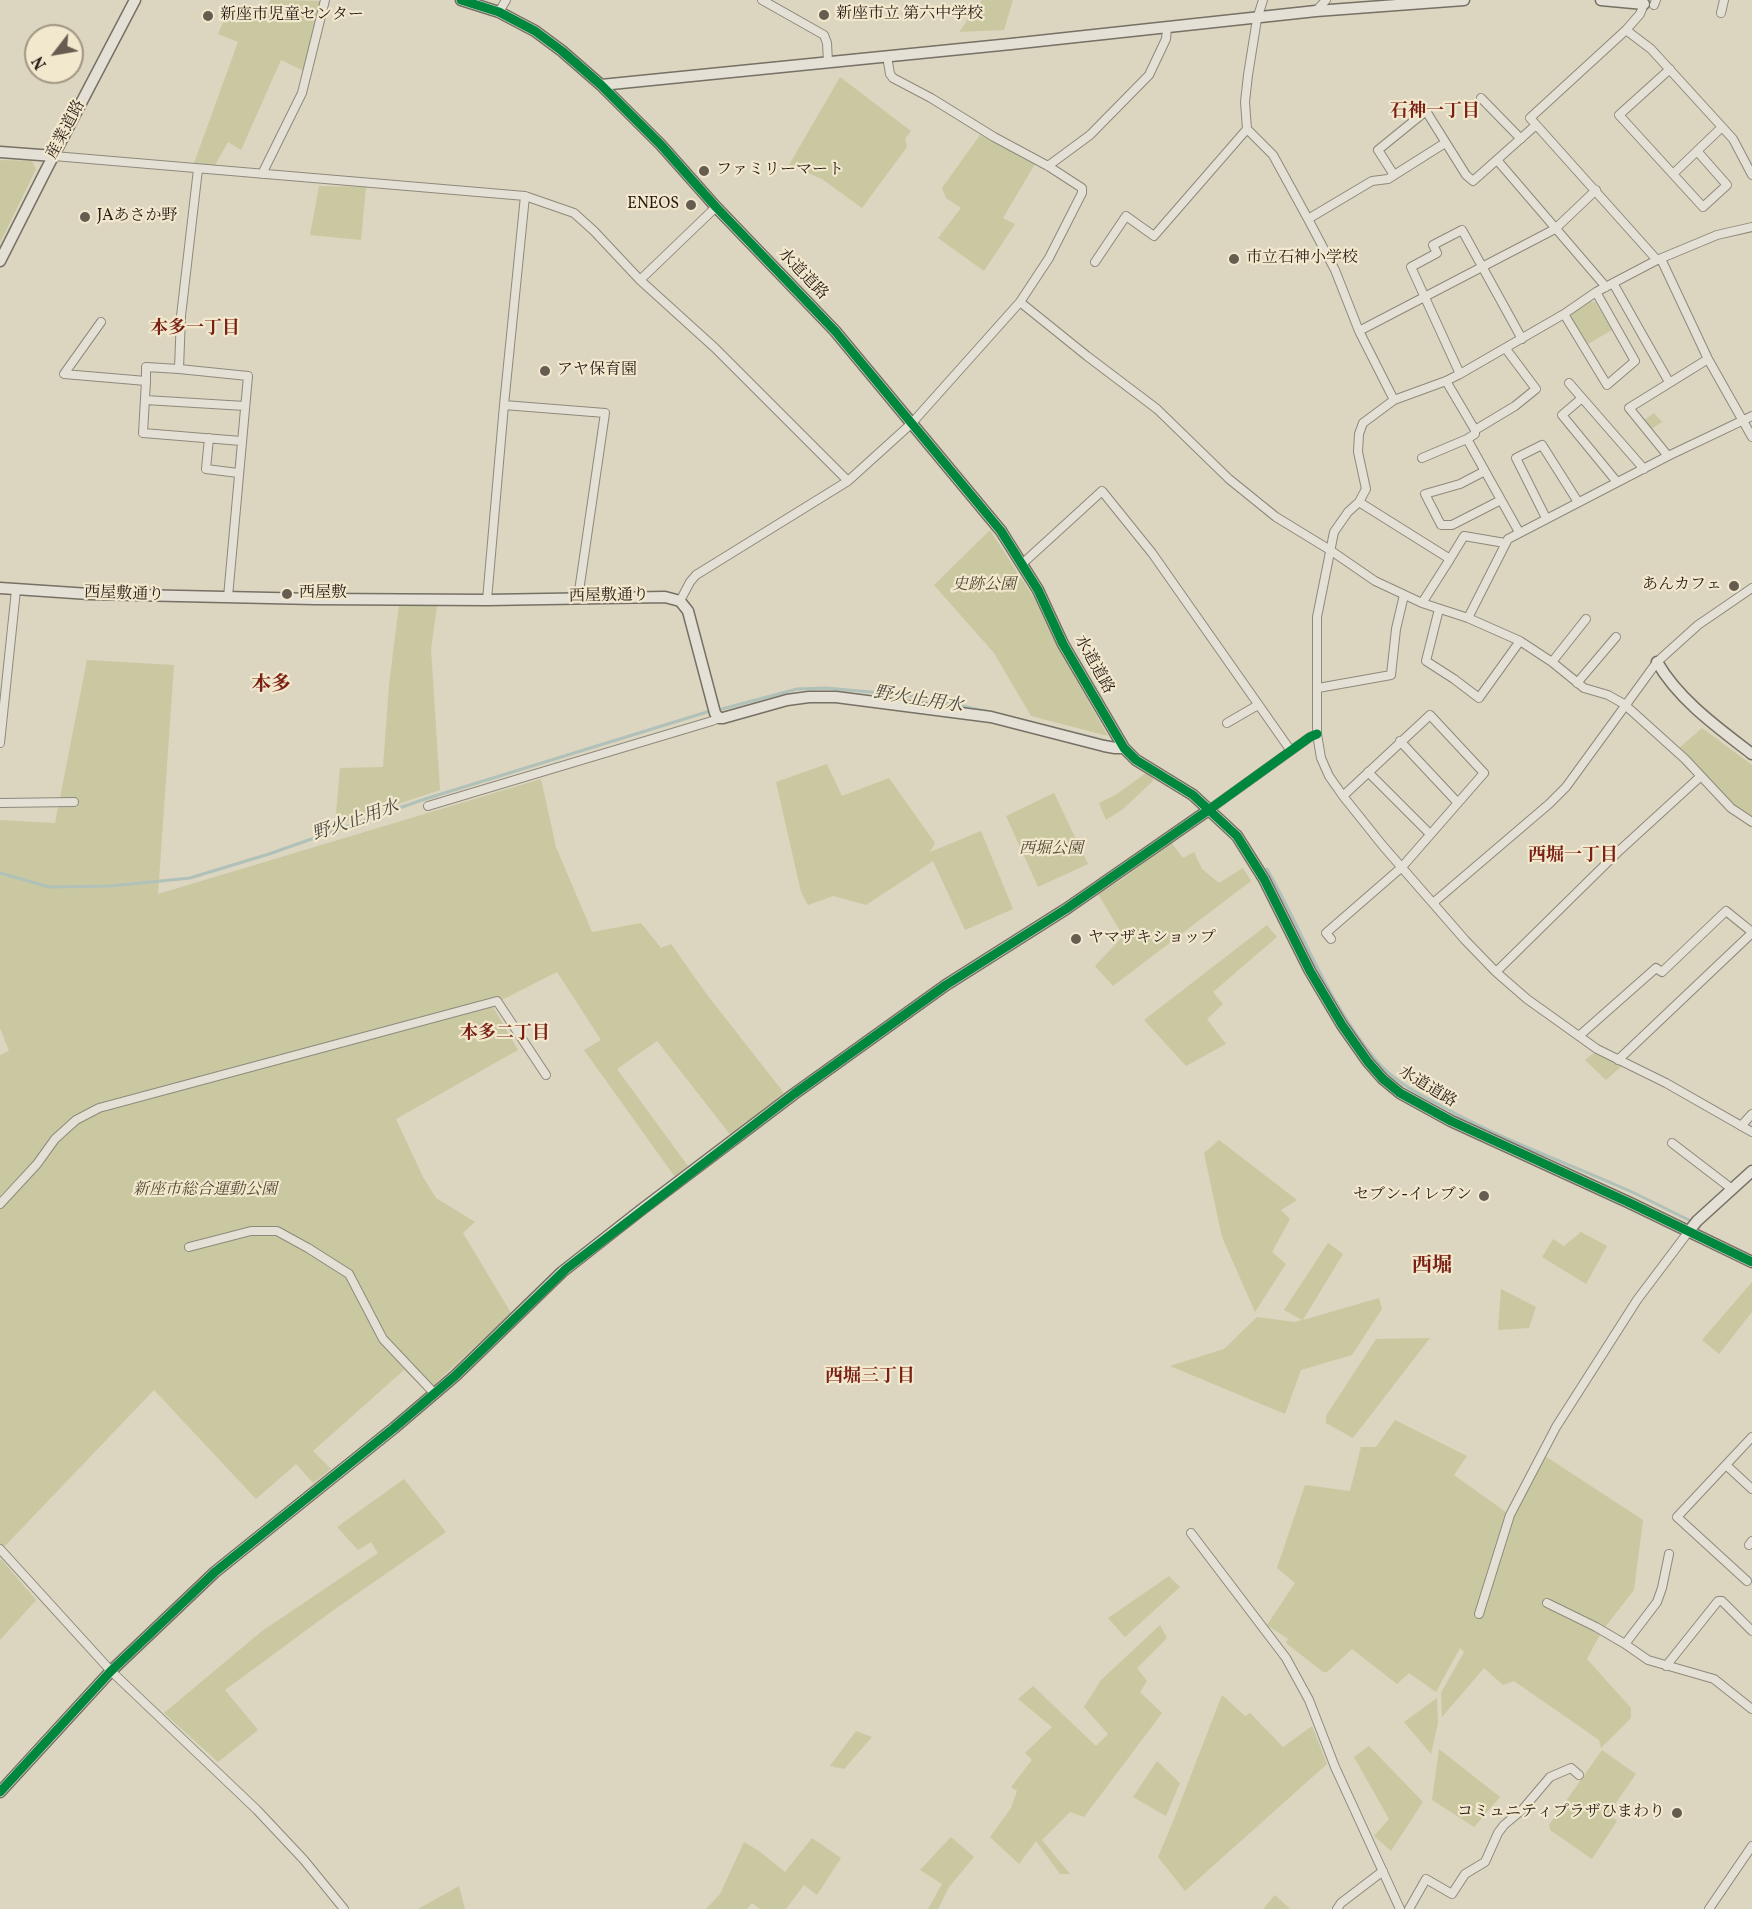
<!DOCTYPE html>
<html>
<head>
<meta charset="utf-8">
<style>
	body { margin:0 }
	#map { position:relative; width:1752px; height:1909px; overflow:hidden; background:#dcd5bf; font-family:Vollkorn,serif }
	canvas { display:block }
	.north { position:absolute; left:24px; top:24px; width:60px; height:60px; box-sizing:border-box; background:#f1e8cd; border:2px solid #a19683; border-radius:50%; rotate:239deg; font-size:16px; font-weight:700; line-height:24px; text-align:center; color:#281b15 }
	.north::after { content:''; display:block; margin:auto; width:21px; height:27px; background:#675c50; clip-path:polygon(50% 0,100% 100%,50% 72%,0 100%) }
</style>
</head>
<body>
<div id="map">
<canvas width="1752" height="1909"></canvas>
<div class="north">N</div>
</div>
<script>
const g = document.querySelector('canvas').getContext('2d');
g.lineJoin = 'round';
function paint(path, color) {
  g.fillStyle = color;
  g.fill(path, 'evenodd');
}
function trace(path, color, width, dash) {
  g.strokeStyle = color;
  g.lineWidth = width;
  g.lineCap = dash ? 'butt' : 'round';
  g.setLineDash(dash || []);
  g.stroke(path);
}
function label(font, color, halo, rows, align = 'center') {
  g.font = font + ' Vollkorn,"Noto Serif JP",serif';
  g.lineWidth = 4.5;
  g.setLineDash([]);
  g.textBaseline = 'middle';
  g.strokeStyle = halo;
  g.fillStyle = color;
  for (const [text, x, y, turn = 0] of rows) {
    g.save();
    g.translate(x, y);
    g.rotate((+turn || 0) * Math.PI / 180);
    g.textAlign = isNaN(turn) ? turn : align;
    if (halo) g.strokeText(text, 0, 0);
    g.fillText(text, 0, 0);
    g.restore();
  }
}
const green = new Path2D(`
	M271,0L323,1L304,71L281,60L241,150L228,142L215,165L194,163L238,42L218,34L229,8L267,6Z
	M982,0H1013L1004,30L959,32Z
	M840,77L911,131L905,139L907,147L862,208L822,179L789,165Z
	M980,135L1035,164L1003,218L1015,224L984,271L938,238L961,208L946,198L942,188Z
	M0,160L32,161L36,169L0,243Z
	M319,186L366,187L361,240L310,235Z
	M1588,301L1595,302L1612,330L1588,344L1586,343L1567,313Z
	M1654,413L1662,422L1650,430L1643,421Z
	M990,530L1034,598L1055,642L1108,736L1031,716L994,653L934,585Z
	M399,605L437,606L431,649L440,790L335,825L340,768L383,767L389,685Z
	M87,660L174,665L158,894L541,779L556,847L592,932L641,923L661,948L671,944L708,996L784,1093L732,1137L657,1041L617,1069L688,1166L675,1177L584,1050L601,1040L557,972L492,1005L518,1050L396,1119L423,1177L436,1198L475,1222L463,1233L511,1313L427,1391L404,1370L313,1451L331,1469L313,1483L296,1464L256,1499L154,1390L3,1548L0,1545V1055L9,1051L0,1028V820L55,823Z
	M1702,728L1752,765V818L1733,806L1679,748Z
	M827,764L842,796L889,778L935,843L930,852L981,831L1013,909L965,930L933,861L866,905L833,896L808,905L801,892L776,782Z
	M1146,773L1153,777V781L1123,809L1106,820L1099,803L1117,794Z
	M1054,793L1088,864L1038,887L1006,816Z
	M1171,842L1183,858L1194,852L1202,869L1219,883L1243,868L1251,881L1113,986L1095,966L1123,936L1098,894L1124,878Z
	M1267,925L1277,937L1213,992L1223,1004L1207,1019L1226,1044L1186,1066L1144,1020Z
	M1596,1051L1623,1065L1606,1080L1585,1060Z
	M1219,1140L1297,1200L1281,1210L1290,1219L1272,1252L1286,1264L1255,1312L1222,1237L1204,1153Z
	M1581,1232L1607,1246L1586,1284L1542,1257L1553,1239L1564,1246Z
	M1328,1243L1343,1254L1303,1320L1379,1298L1382,1309L1352,1355L1301,1370L1285,1414L1170,1366L1224,1349L1257,1317L1295,1322L1302,1320L1284,1310Z
	M1752,1282V1312L1719,1354L1702,1340Z
	M1501,1289L1536,1307L1529,1328L1498,1330Z
	M1430,1338L1353,1438L1326,1423V1416L1376,1339Z
	M1395,1420L1467,1456L1454,1475L1510,1515L1542,1454L1643,1520L1634,1590L1602,1631L1587,1659L1631,1708V1718L1601,1748L1599,1740L1514,1681L1503,1685L1484,1668L1442,1717L1441,1693L1464,1652L1460,1648L1436,1692L1409,1673L1397,1684L1352,1649L1327,1672H1323L1286,1643L1288,1639L1267,1625L1295,1583L1277,1568L1305,1485L1350,1491L1361,1447H1376Z
	M404,1479L446,1532L335,1609L225,1690L258,1730L218,1762L164,1713L262,1631L378,1553L371,1542L358,1550L337,1527Z
	M1,1559L36,1600L0,1640V1561Z
	M1169,1576L1180,1587L1125,1637L1108,1618Z
	M1160,1625L1167,1638L1137,1668L1147,1681L1140,1692L1162,1713L1084,1817L1070,1812L1042,1840L1070,1874H1060L1036,1841L1019,1864L990,1837L1011,1808L1017,1791L1011,1787L1032,1760L1025,1753L1052,1727L1018,1699L1033,1686L1096,1746L1108,1734L1084,1707L1101,1680Z
	M1222,1695L1245,1716L1250,1713L1283,1747L1312,1726L1327,1764L1185,1891L1158,1857L1172,1824Z
	M1437,1698L1438,1723L1431,1754L1404,1722Z
	M856,1731L872,1737L844,1769L830,1766Z
	M1369,1746L1423,1802L1391,1851L1374,1836L1389,1819L1354,1757Z
	M1439,1749L1500,1797L1474,1827L1432,1800Z
	M1602,1750L1636,1774L1608,1814L1617,1821L1592,1859L1550,1830L1549,1825Z
	M1157,1761L1180,1783L1166,1816L1133,1797Z
	M951,1837L974,1857L949,1887L938,1909H928L942,1884L920,1870Z
	M812,1838L841,1858L817,1895L804,1885L786,1909H760L752,1903L747,1909H706L720,1894L744,1842L759,1851L785,1872Z
	M459,1886L465,1909H418Z
	M1275,1895L1290,1909H1263Z`);
const stream = new Path2D(`
	M722,709L797,689L826,688L915,696L990,712
	M1002,715L1114,743
	M1267,869C1303,932 1328,1003 1375,1059C1394,1082 1419,1094 1445,1108C1505,1141 1570,1164 1632,1192C1651,1201 1670,1211 1689,1220
	M0,873L49,887L111,886L190,878L269,854L425,799L707,712`);
const street = new Path2D(`
	M762,0L824,35L827,43L828,62
	M1263,0L1257,19L1248,75L1245,102L1247,129L1273,155L1308,219L1335,270L1359,331L1394,400
	M1644,4L1640,14L1626,30L1530,118L1657,260
	M1654,5L1656,0
	M1316,11L1326,0
	M499,12L506,0
	M1721,13L1724,0
	M1626,30L1651,49L1733,139L1752,175
	M1670,69L1619,115L1703,207L1727,185L1697,151
	M1481,98L1521,139
	M54,156L525,196L574,213L594,231L640,280L715,348L848,481
	M1497,160L1606,287
	M1048,166L1090,135L1149,75L1166,39L1167,28
	M262,174L302,93L325,0
	M1673,174L1721,128
	M1394,175L1378,150L1426,111L1466,175L1473,181L1536,125
	M1308,219L1372,181L1388,179L1445,143
	M1752,227L1717,235L1657,260L1596,292L1564,314L1460,374L1446,381L1394,400L1363,423L1359,434L1358,452L1366,489L1359,502L1348,512L1334,532L1317,617V734L1321,758L1329,776L1343,796L1383,846L1465,940L1496,972L1527,999L1597,1049L1666,1083L1752,1132
	M1661,259L1708,359L1752,437
	M1095,262L1126,216L1154,236L1247,129
	M640,280L716,207
	M1613,283L1669,382
	M1020,302L1087,356L1157,409L1229,479L1276,517L1330,550L1375,581L1422,603L1468,618L1520,641L1552,662L1584,688L1608,695L1624,704L1685,759L1731,808L1752,822
	M1564,314L1607,385L1635,361L1596,292
	M101,322L64,374L146,381V367L179,369L248,376L228,597
	M1359,331L1555,229L1596,190
	M179,369L181,316L198,169
	M1460,374L1411,267L1437,253L1433,245L1462,230L1522,339
	M146,381L143,433L241,441
	M1446,381L1475,430L1515,406L1536,389L1506,349
	M1569,383L1644,469
	M1582,398L1562,415L1617,482
	M145,400L245,406
	M504,405L605,413L578,598
	M209,438L206,469L238,473
	M1467,439L1519,532
	M1668,456L1629,408L1708,359
	M1422,458L1467,439L1475,434V430
	M1485,471L1460,484L1425,494L1441,525H1452L1501,500
	M1359,502L1450,559L1422,603
	M1546,518L1516,458L1542,445L1578,502
	M1450,559L1464,536L1505,543
	M1022,564L1102,491L1152,553L1291,751
	M487,600L504,405L525,196
	M680,601L690,582L696,575L848,481L912,423L1020,302L1049,258L1082,193V188L1048,166L994,137L931,98L893,78L890,74L887,56
	M1439,609L1426,661L1454,679L1479,698L1520,641
	M1468,618L1508,539L1668,456L1752,416
	M1552,662L1586,619
	M1577,683L1616,637
	M1318,688L1391,675L1396,629L1404,595
	M1227,723L1258,705
	M1400,741L1458,803
	M0,743L16,590
	M1368,772L1430,834
	M0,803L74,802
	M428,806L712,721L719,718
	M1210,809L1310,737L1317,734
	M1433,903L1549,804L1566,787L1657,662L1698,625L1752,588
	M1331,939L1326,933L1402,867L1484,773L1430,715L1343,796
	M1496,972L1620,850L1701,776
	M1579,1036L1656,968L1662,972L1726,911L1752,932
	M1618,1060L1752,933
	M1741,1126L1752,1114
	M1672,1143L1732,1189
	M0,1204L37,1164L55,1139L76,1120L99,1108L497,1001L546,1075
	M189,1247L251,1231H277L308,1248L349,1274L383,1339L434,1393
	M1726,1465L1752,1489
	M1191,1533L1286,1658L1309,1700L1335,1767L1400,1909
	M1749,1545L1752,1541
	M0,1549L111,1671L257,1810L304,1860L344,1909
	M1747,1581L1677,1517L1752,1437
	M1547,1603L1596,1627L1625,1644L1648,1660L1714,1679L1752,1709
	M1479,1614L1510,1515L1556,1427L1637,1300L1689,1231
	M1625,1644L1657,1602L1662,1588L1669,1554
	M1666,1666L1718,1601H1722L1752,1631
	M1337,1909L1341,1903L1383,1871
	M1409,1909L1426,1879L1452,1894L1465,1874L1485,1862L1498,1833L1504,1825L1522,1810L1550,1777L1571,1768L1579,1775
	M1709,1909L1752,1846`);
const secondary = new Path2D(`
	M461,0L499,12L535,31L562,51L601,85L661,145L716,207L835,331L1001,531L1038,590L1063,644L1124,748L1136,760L1193,795L1237,836L1264,879L1310,971L1342,1025L1368,1062L1383,1079L1400,1093L1451,1121L1630,1203L1752,1262
	M1601,0L1644,4
	M601,85L1011,44L1316,11L1464,0
	M0,152L54,156
	M0,261L46,170L135,0
	M0,588L89,594L315,599L487,600L665,597L680,601L688,611L715,713L719,718H723L787,700L809,697H836L991,717L1104,746L1115,748H1124
	M1657,662C1679,700 1717,727 1752,754
	M1689,1231L1697,1221L1752,1171
	M0,1792L111,1671L215,1572L394,1428L455,1376L562,1272L641,1210L794,1094L946,985L1066,909L1210,809`);
const cycleway = new Path2D(`
	M461,0L499,12L535,31L562,51L601,85L661,145L716,207L835,331L1001,531L1038,590L1063,644L1124,748L1136,760L1193,795L1237,836L1264,879L1310,971L1342,1025L1368,1062L1383,1079L1400,1093L1451,1121L1630,1203L1752,1262
	M0,1792L111,1671L215,1572L394,1428L455,1376L566,1269L794,1094L946,985L1066,909L1210,809L1310,737L1317,734`);
const markers = [
	[824,15,6,"#675c50"],
	[208,16,6,"#675c50"],
	[704,171,6,"#675c50"],
	[691,205,6,"#675c50"],
	[85,217,6,"#675c50"],
	[1234,259,6,"#675c50"],
	[545,371,6,"#675c50"],
	[1734,586,6,"#675c50"],
	[287,594,6,"#675c50"],
	[1076,939,6,"#675c50"],
	[1484,1196,6,"#675c50"],
	[1677,1813,6,"#675c50"]
];
const poiNames = [
	["新座市立 第六中学校",836,15],
	["新座市児童センター",220,16],
	["ファミリーマート",716,171],
	["ENEOS",679,205,"right"],
	["JAあさか野",97,217],
	["市立石神小学校",1246,259],
	["アヤ保育園",557,371],
	["あんカフェ",1722,586,"right"],
	["西屋敷",299,594],
	["ヤマザキショップ",1088,939],
	["セブン-イレブン",1472,1196,"right"],
	["コミュニティプラザひまわり",1665,1813,"right"]
];
const streetNames = [
	["産業道路",67,130,-62],
	["水道道路",802,275,46],
	["西屋敷通り",124,595,2],
	["西屋敷通り",609,597,-1],
	["水道道路",1093,665,61],
	["水道道路",1427,1088,31]
];
const parkNames = [
	["史跡公園",984,586],
	["西堀公園",1051,850],
	["新座市総合運動公園",205,1191]
];
const neighbourhoodNames = [
	["石神一丁目",1435,113],
	["本多一丁目",195,330],
	["西堀一丁目",1573,857],
	["本多二丁目",505,1035],
	["西堀三丁目",870,1378]
];
const waterNames = [
	["野火止用水",918,701,9],
	["野火止用水",356,822,-19]
];
const quarterNames = [
	["本多",271,686],
	["西堀",1432,1267]
];
paint(green, '#cac8a1');
trace(stream, '#b0c1ba', 3);
trace(street, '#8e897c', 10);
trace(secondary, '#767065', 13);
trace(street, '#e4e0d5', 8);
trace(secondary, '#e4e0d5', 10);
trace(cycleway, '#00873e', 9);
for (const [x, y, r, color] of markers) {
  const dot = new Path2D();
  dot.arc(x, y, r, 0, 2 * Math.PI);
  g.fillStyle = color;
  g.fill(dot);
  trace(dot, '#f1e8cd', 2);
}
label('16px', '#281b15', '#f1e8cd', poiNames, 'left');
label('16px', '#281b15', '#f1e8cd', streetNames);
label('italic 16px', '#544c38', '#f1e8cd', parkNames);
label('bold 18px', '#7a1f14', '#f1e8cd', neighbourhoodNames);
label('italic 18px', '#4b4a46', '#f1e8cd', waterNames);
label('bold 20px', '#7a1f14', '#f1e8cd', quarterNames);
</script>
</body>
</html>
